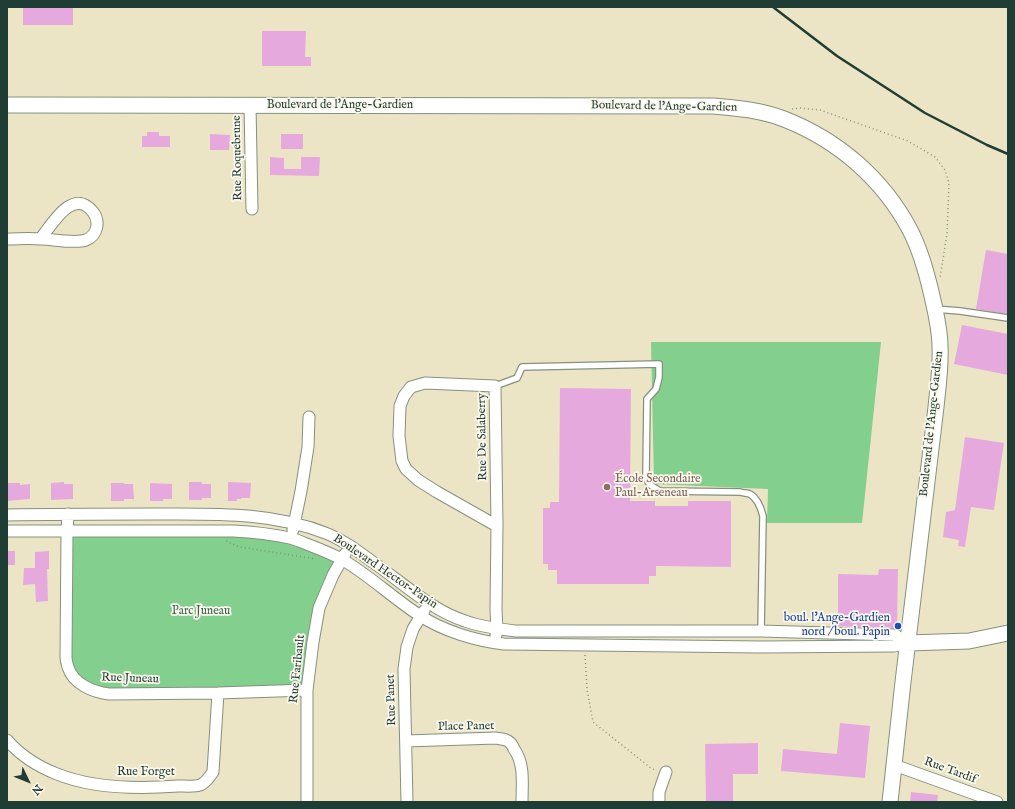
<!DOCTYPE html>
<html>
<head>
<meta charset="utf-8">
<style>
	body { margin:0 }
	#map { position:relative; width:1015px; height:809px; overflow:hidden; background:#ebe5c6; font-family:"IM FELL English",serif }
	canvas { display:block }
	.frame { position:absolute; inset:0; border:8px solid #1f3d34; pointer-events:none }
	.north { position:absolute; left:8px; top:761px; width:40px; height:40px; -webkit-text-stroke:3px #fbf7ec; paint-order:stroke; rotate:133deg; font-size:11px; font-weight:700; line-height:16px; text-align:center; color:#1f3d34 }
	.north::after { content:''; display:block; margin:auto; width:14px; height:18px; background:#1f3d34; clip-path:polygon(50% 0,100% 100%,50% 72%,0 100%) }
</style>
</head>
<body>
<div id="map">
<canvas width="1015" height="809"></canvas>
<div class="frame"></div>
<div class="north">N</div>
</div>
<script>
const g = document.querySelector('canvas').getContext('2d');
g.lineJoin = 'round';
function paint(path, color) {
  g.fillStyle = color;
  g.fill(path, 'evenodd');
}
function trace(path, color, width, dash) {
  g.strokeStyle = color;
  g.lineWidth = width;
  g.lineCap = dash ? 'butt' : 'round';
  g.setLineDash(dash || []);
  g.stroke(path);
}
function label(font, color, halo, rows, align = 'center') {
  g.font = font + ' "IM FELL English",serif';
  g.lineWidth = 3.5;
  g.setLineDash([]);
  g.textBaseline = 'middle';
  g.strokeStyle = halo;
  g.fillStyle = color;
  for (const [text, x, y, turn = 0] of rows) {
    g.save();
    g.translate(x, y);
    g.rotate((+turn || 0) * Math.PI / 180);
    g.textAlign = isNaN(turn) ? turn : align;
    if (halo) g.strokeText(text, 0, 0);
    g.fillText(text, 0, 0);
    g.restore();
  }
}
const green = new Path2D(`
	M651,342H881L862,523H767L768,489L654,484Z
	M67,532L255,533L342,560L319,608L307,690L109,694L71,673Z`);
const building = new Path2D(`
	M23,7H73V25H23Z
	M262,31H306L305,57H311V66H262Z
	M147,132H159V136H170V147H142V136H147Z
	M210,134L230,135L229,150H210Z
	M281,134H303V149H281Z
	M270,157L284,158V169H301V157H320L319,176L270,175Z
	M986,250L1008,254V306L1007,314L976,309Z
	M962,325L1008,334V375L954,364Z
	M560,388L631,389L630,501H655V506H688V501H731V567L656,566V576H649V584H557V570H548V564H543V508H550V502H559Z
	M965,437L1004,443L994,510L971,507L965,547L958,546L959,540L943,537L946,512L955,510Z
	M64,482V484H73V499L51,500V483Z
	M189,482H202V484H211V498H202V500H189Z
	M228,482L251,483L250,498H241V499H237V501H228Z
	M7,483H20V485L30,484V499L7,501Z
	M111,483H124V484H133L134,499H124V501H111Z
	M150,483L172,484V499H163V501H150Z
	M7,551H15V565H7Z
	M49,551V569H47L48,601L36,602L35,584L23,585L24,568H35V552Z
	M879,569H898L897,629L838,626V574L878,575Z
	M840,723L870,726L865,778L781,771L783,749L837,754Z
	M758,743V774H733V802H706L705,744Z
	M911,792L938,795L937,802H910Z`);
const path = new Path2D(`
	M792,109L800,108L820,110L908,141L935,157L945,170L949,183L947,234L940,278
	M226,541L240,547L316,559
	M585,655L587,689L593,722L652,769L657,770`);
const service = new Path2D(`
	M935,309L960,311L1008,318
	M495,386L517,378L522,367L659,364V377L656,389L647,399L646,474C647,485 652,486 660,491L740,492C743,493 747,493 750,494C757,498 761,508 763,516L761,631`);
const minor = new Path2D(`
	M250,106L252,209
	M7,239C18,239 29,238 41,239C54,239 74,244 86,240C98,235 100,221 93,212C73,187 53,223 41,238
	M68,514L67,532L66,657C66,660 67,664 68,667C73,684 93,692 109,694L218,693L307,690
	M7,515C57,514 108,514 158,514C216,514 273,512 328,534C345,541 359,552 374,563C403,583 431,610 465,621C481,627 499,629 516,631H761L895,635L908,643
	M293,530L301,491L308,447L309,417
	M7,531H233C252,532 271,534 290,538C295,539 299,541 304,543C317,548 331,553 343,560C370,576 393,598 419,615C443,631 476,641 504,644L761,647L894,646L908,643
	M496,635L497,629L496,610L497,526L495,386L425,383L411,387L404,396L400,406L399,436L402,461L406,469L418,480L437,492L497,526
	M7,740C20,755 39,767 57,774C94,789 139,789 178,786C184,786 195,787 200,785C206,783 209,777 213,772L218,693
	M406,741L496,738C500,739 505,739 508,741C511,743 513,746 514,749C525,764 522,784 522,802
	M894,765L997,802
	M307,802V690L313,642L319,608L333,575L345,554
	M407,802L404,669L407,647L413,629L424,611
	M659,802V792L666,772`);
const secondary = new Path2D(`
	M7,105L713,106C737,108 761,110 784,119C838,140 883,179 910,230C921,251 927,274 932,296C936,313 940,330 940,347C941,367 938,387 936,407L903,682L890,802
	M908,643L969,641L1008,633`);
const rail = new Path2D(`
	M773,7L837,56L925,113L987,145L1008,154`);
const markers = [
	[607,487,4,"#8d6e63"],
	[898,626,4,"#1a4fb4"]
];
const streetNames = [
	["Boulevard de l'Ange-Gardien",340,106],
	["Boulevard de l'Ange-Gardien",664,107,1],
	["Rue Roquebrune",238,158,-91],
	["Boulevard de l'Ange-Gardien",932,424,-84],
	["Rue De Salaberry",483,437,-91],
	["Boulevard Hector-Papin",385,572,34],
	["Rue Faribault",298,669,-84],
	["Rue Juneau",130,679,2],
	["Rue Panet",392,700,-92],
	["Place Panet",466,727,-1],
	["Rue Tardif",950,771,20],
	["Rue Forget",146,773]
];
const educationNames = [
	["École Secondaire",615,480],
	["Paul-Arseneau",615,494]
];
const parkNames = [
	["Parc Juneau",201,612]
];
const transitNames = [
	["boul. l'Ange-Gardien",890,619],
	["nord / boul. Papin",890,633]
];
paint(green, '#83cf8e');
paint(building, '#e6a9de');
trace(service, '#85917d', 8);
trace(minor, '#85917d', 13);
trace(secondary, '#85917d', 17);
trace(path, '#85917d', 1.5, [1, 3]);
trace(service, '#fff', 5.5);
trace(minor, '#fff', 11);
trace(secondary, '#fff', 15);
trace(rail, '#1f3d34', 2.5);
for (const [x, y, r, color] of markers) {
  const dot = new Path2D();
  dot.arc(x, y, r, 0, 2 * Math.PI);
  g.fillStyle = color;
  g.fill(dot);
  trace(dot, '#fbf7ec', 1.5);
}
label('12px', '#1f3d34', '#fbf7ec', streetNames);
label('12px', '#785e54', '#fbf7ec', educationNames, 'left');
label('12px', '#38624a', '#fbf7ec', parkNames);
label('12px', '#164399', '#fbf7ec', transitNames, 'right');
</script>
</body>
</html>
